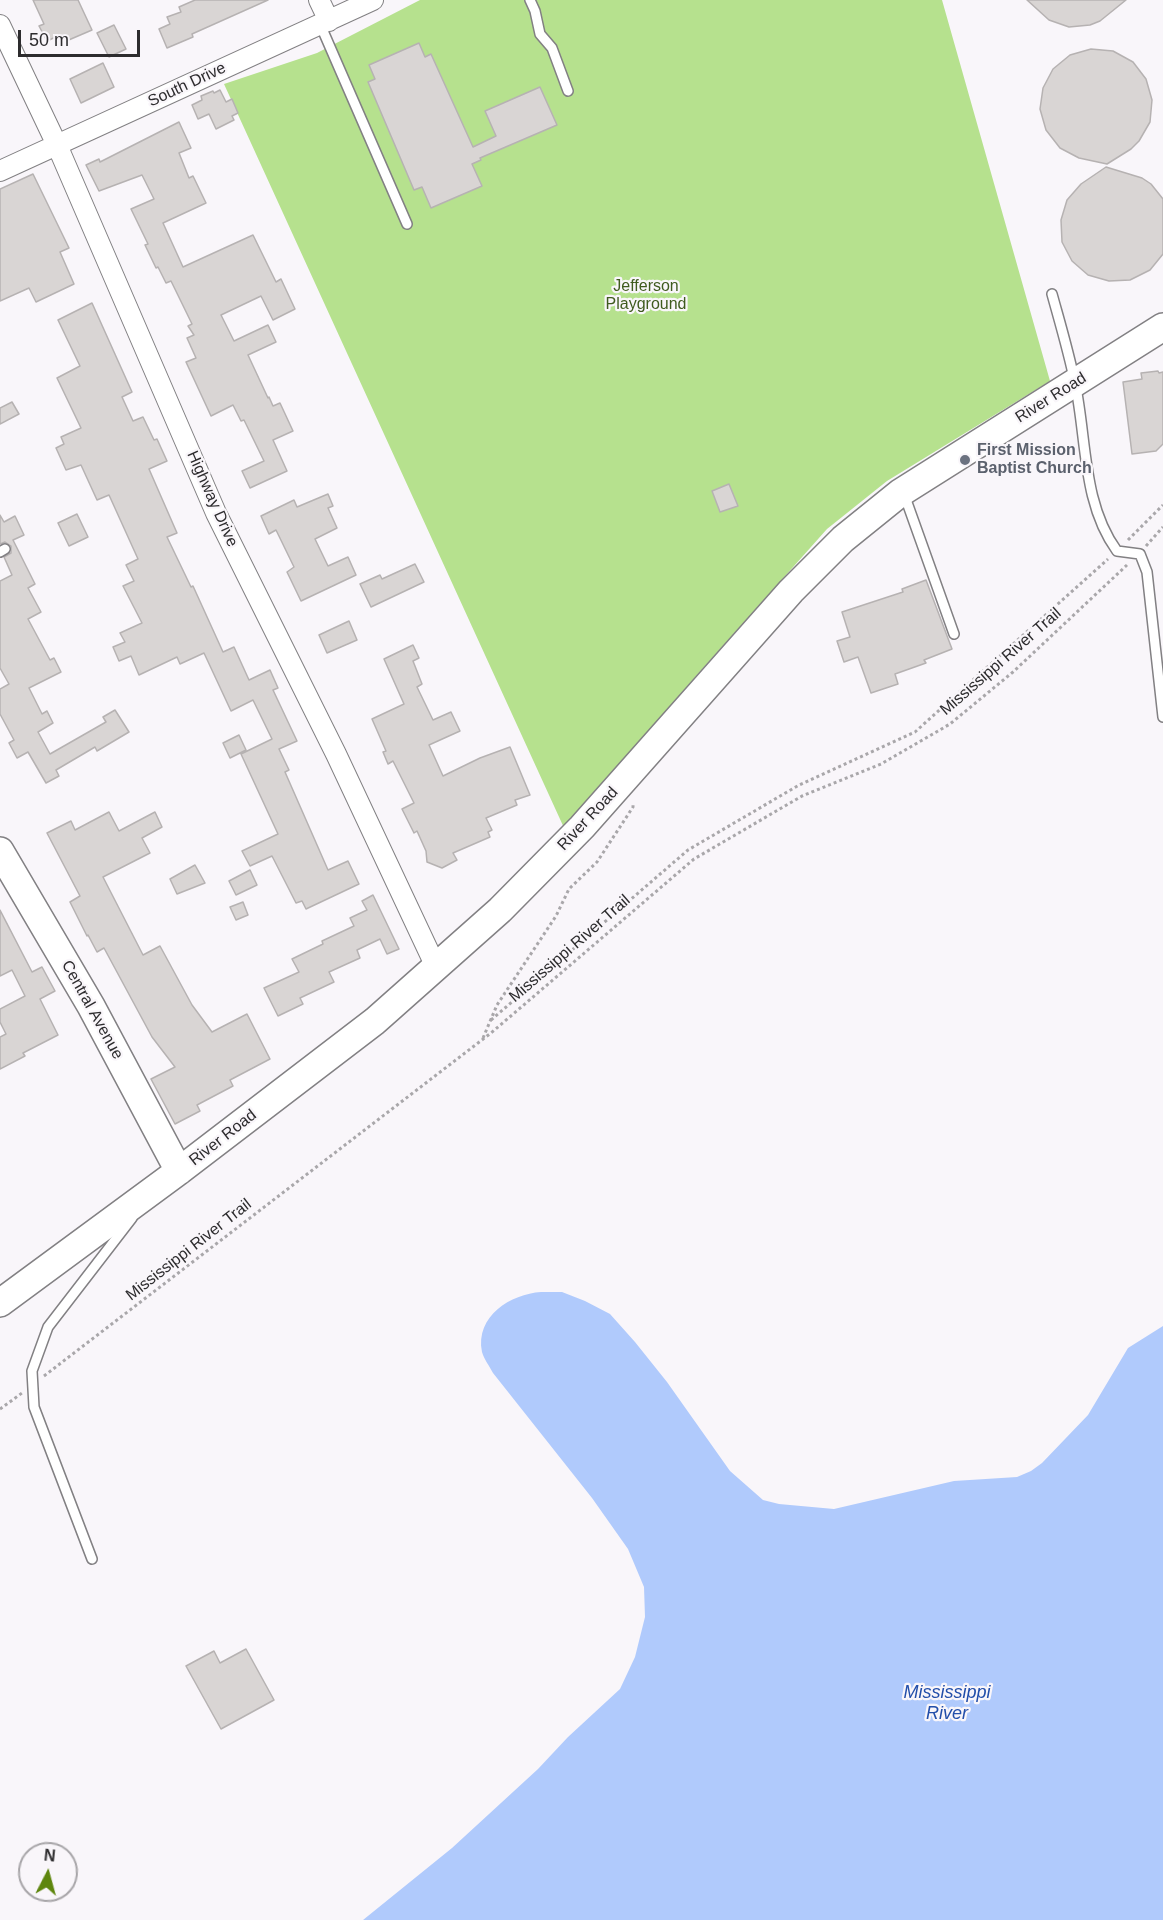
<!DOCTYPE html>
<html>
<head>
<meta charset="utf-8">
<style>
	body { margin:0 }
	#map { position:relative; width:1163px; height:1920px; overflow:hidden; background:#f9f6fa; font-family:Arial,sans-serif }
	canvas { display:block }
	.north { position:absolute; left:18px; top:1842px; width:60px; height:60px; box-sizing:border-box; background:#f9f6fa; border:2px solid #a7a5a8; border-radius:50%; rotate:6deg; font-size:16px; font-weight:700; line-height:24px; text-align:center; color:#2d2c2e }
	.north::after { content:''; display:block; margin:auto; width:21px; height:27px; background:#5e860e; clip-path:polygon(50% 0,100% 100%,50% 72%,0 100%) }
	.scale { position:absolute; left:18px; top:30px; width:122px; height:27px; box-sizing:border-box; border:3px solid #2d2c2e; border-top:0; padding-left:8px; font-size:18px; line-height:21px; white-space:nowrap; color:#2d2c2e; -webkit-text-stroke:4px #f9f6fa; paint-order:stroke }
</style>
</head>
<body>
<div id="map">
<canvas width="1163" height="1920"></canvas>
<div class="north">N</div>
<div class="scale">50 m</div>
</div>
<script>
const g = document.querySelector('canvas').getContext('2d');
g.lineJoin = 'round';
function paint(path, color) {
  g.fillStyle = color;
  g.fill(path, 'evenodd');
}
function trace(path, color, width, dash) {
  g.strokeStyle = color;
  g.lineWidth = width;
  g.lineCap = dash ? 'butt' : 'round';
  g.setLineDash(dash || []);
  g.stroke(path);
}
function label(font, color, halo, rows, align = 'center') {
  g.font = font + ' Arial,sans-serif';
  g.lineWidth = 4.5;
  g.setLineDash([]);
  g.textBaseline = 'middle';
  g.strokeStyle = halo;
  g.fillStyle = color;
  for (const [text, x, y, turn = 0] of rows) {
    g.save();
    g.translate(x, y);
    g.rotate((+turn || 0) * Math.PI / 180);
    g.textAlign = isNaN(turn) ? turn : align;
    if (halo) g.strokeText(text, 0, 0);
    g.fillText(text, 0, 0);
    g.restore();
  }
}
const green = new Path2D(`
	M420,0H942L1050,381L887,481L827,529L696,676L565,830L224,84L317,53Z`);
const water = new Path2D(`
	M541,1292H562L585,1301L610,1314L635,1342L667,1382L730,1471L763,1500L779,1504L834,1509L954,1481L1017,1477L1031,1471L1042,1463L1088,1415L1128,1348L1163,1326V1920H363L452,1848L538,1769L568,1737L620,1689L635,1657L645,1617L644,1587L628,1549L592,1498L493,1373C490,1367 484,1359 482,1352C475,1316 511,1294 541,1292Z`);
const building = new Path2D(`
	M33,0H78L92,30L64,42L60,35L47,41L39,26L44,24Z
	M195,0H268L192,34L193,37L167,48L159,29L170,24L167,17L181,12L179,7Z
	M1027,0H1126L1100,21L1090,25L1069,27L1049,20Z
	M114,25L126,49L109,57L97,33Z
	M419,43L425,57L431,54L473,147L496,136L485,111L540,87L557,125L480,158L481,160L472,164L482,186L431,208L422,187L414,190L368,82L375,79L369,65Z
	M1091,49L1113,51L1133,62L1146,79L1152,100L1150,122L1139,141L1131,149L1107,164L1079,158L1060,148L1046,130L1040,109L1043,88L1053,69L1070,55Z
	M103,63L114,87L81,103L70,79Z
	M220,90L226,102L232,99L238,113L232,116L234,120L216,129L209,114L198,119L192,105L202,100L201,96L213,91L214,93Z
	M179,122L191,148L179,153L189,178L193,176L206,203L163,223L183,267L253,235L276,282L281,279L295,309L273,320L261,296L221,315L234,341L268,325L276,342L248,355L268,398L269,397L273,406L280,403L293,431L273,440L287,471L250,488L242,471L264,461L244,420L241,421L233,405L211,416L186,362L196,358L187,338L194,335L188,326L192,324L171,281L166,283L158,267L156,268L145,245L148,244L131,209L154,199L142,175L99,191L86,165L99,159L100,162Z
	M1106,167L1142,178L1151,184L1163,199V254L1150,270L1130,280L1109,281L1088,275L1072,261L1062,242L1061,220L1067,200L1081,184Z
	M33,174L69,248L60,252L74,284L36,302L29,288L0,301V189Z
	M92,303L132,392L122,397L133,421L143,417L154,440L157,439L167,461L149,469L177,533L167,537L191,587L193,586L223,652L234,647L249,680L270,670L278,688L273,690L297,741L279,749L289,770L285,772L328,870L348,861L359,884L306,909L302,901L296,903L272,856L250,866L242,851L278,834L241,754L272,739L253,700L231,711L204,653L180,664L177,657L139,675L131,656L119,661L113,647L125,642L120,633L142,623L123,586L134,581L126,565L138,559L109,495L97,500L81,465L66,470L56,448L64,444L61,437L81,428L57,378L80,366L58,320Z
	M1158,371L1159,373L1163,372V444L1156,451L1132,454L1123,382L1142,379L1141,373Z
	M12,402L19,414L0,424V408Z
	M729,484L738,506L720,512L712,491Z
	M328,494L333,506L328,508L337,528L315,539L328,566L348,557L356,575L301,601L287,572L294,567L276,530L269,534L261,516L294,500L297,507Z
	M77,514L88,537L69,546L58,523Z
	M0,515L4,522L15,516L24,535L13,540L35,584L28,588L41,612L28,619L50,660L54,658L61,672L29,688L42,714L47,711L53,723L38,732L50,754L106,722L103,717L115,710L129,732L97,751L95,747L56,770L59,776L46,783L28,752L17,758L9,743L14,740L0,714V689L9,684L0,668V581L12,575L4,557L11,553V546L5,542L0,544Z
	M415,564L424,582L371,607L360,584L380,575L382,579Z
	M926,580L952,649L924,660L926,663L895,674L898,684L871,693L858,657L844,662L837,641L850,637L842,612L903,592L902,589Z
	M349,621L357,640L327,653L319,635Z
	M413,645L419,658L413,661L422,684L417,687L433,720L451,712L460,731L429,745L443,776L480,758L510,747L530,795L515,800L517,805L486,818L492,830L488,832L490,837L453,853L457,860L442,868L427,862L426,851L417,831L414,833L402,809L414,803L393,761L388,764L383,752L386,751L372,719L404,704L384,659Z
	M239,735L246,750L230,758L223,743Z
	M109,812L119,831L155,812L162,827L142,838L150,853L103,877L143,955L160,946L192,1005L212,1032L247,1014L270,1059L230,1080L233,1086L197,1105L200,1111L175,1124L151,1079L175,1067L152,1037L104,948L97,952L88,935L87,936L70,902L80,896L47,833L71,821L75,830Z
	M195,865L205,883L177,894L170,879Z
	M250,870L257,885L236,895L229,881Z
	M373,895L399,949L387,954L380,939L357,950L360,958L329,972L334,982L300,998L303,1004L278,1016L264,988L299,972L292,959L323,944L322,941L354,926L350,918L367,910L362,901Z
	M243,902L248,915L236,920L230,907Z
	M0,910L32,972L42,967L55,991L40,999L58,1035L23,1053L25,1056L0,1069V1037L6,1034L0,1022V1009L25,996L12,970L0,976Z
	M246,1649L274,1700L221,1729L186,1666L214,1651L220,1663Z`);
const path = new Path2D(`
	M1128,540L1163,505
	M1146,546L1163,527
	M491,1020L688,850L799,785L915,732L1108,559
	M483,1038L497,1005L556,916L569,889L597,862L633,807V803
	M44,1376L491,1033L694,859L802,796L881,764L950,724L1013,672L1127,565
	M0,1409L22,1393`);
const lane = new Path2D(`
	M530,0L535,11L540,34L552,48L568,91
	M320,24L407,224
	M1052,294C1060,323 1069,353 1075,383C1087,439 1082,503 1117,551L1140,554L1147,572L1163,717
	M904,494L954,634
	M0,552L5,549
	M92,1559L34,1407L32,1371L48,1327L132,1218`);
const street = new Path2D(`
	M319,0L329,21
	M0,25L57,145L216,513L336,754L436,967
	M0,171L373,0`);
const secondary = new Path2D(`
	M0,851L91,1006L179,1171
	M0,1303L179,1171L375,1021L500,910L582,827L791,591L843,539L900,493L1163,327`);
const markers = [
	[965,460,6,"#6b7280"]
];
const streetNames = [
	["South Drive",187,85,-25],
	["River Road",1051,398,-32],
	["Highway Drive",212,499,66],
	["Mississippi River Trail",1001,662,-41],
	["River Road",588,819,-47],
	["Mississippi River Trail",570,949,-41],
	["Central Avenue",92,1010,61],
	["River Road",223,1138,-38],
	["Mississippi River Trail",189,1250,-38]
];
const parkNames = [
	["Jefferson",646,287],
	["Playground",646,305]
];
const worshipNames = [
	["First Mission",977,451],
	["Baptist Church",977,469]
];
const waterNames = [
	["Mississippi",947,1693],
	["River",947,1714]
];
paint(green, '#b6e18e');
paint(water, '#b0cafc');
paint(building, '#d9d5d4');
trace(building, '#b6b2b2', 1.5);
trace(lane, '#828083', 12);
trace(street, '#828083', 22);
trace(secondary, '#828083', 30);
trace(path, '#a9a7aa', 3, [3, 3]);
trace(lane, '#fff', 9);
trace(street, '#fff', 20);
trace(secondary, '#fff', 27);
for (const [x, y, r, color] of markers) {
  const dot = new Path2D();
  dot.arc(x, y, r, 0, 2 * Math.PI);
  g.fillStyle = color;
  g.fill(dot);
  trace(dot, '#f9f6fa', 2);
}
label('16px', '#2d2c2e', '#f9f6fa', streetNames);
label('16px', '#3f5b1e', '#f9f6fa', parkNames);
label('bold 16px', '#5b616d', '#f9f6fa', worshipNames, 'left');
label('italic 18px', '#224eaa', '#f9f6fa', waterNames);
</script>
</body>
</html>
